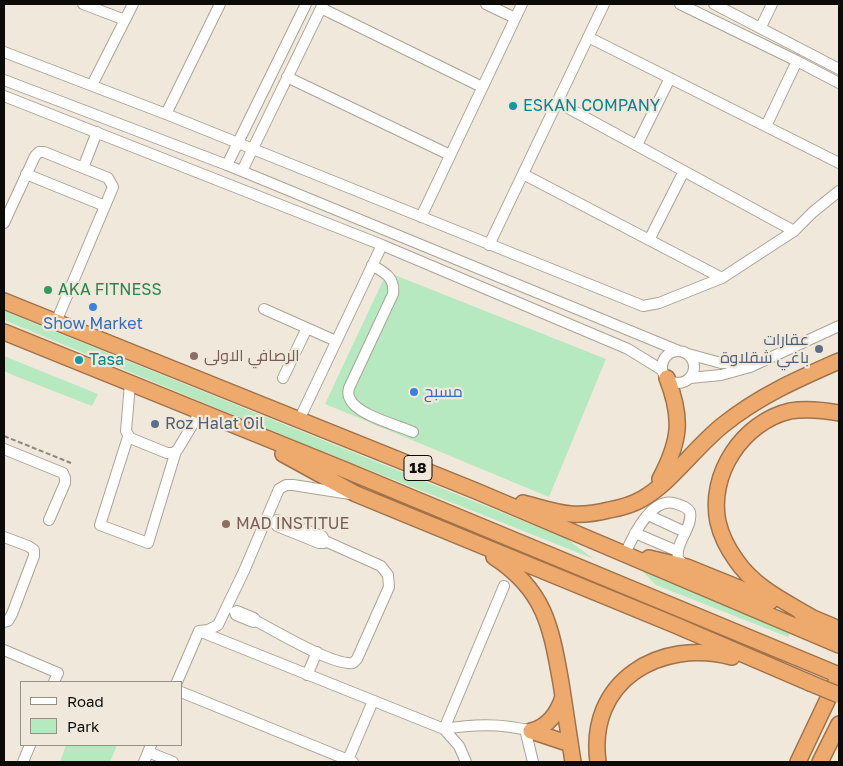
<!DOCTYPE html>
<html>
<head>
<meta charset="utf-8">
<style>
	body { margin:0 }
	#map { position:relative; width:843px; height:766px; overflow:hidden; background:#f0e9db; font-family:"Golos Text",sans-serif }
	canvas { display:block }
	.frame { position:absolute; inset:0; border:5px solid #0d0b07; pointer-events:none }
	.legend { position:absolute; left:20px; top:681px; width:162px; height:65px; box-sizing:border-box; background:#f0e9db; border:1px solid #959086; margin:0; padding:6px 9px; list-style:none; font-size:15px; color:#0d0b07 }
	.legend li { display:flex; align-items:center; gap:10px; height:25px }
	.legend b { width:25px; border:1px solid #959086 }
</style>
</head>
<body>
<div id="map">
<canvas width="843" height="766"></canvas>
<div class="frame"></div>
<ul class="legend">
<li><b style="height:6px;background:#fff"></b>Road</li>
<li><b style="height:14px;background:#b6e9bf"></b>Park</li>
</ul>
</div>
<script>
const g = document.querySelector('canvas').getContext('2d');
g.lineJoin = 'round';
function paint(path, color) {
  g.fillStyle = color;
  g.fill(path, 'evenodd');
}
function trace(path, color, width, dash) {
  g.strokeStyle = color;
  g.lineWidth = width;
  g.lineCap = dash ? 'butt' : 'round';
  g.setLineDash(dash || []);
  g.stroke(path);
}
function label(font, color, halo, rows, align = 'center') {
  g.font = font + ' "Golos Text",Cairo,sans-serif';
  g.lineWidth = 4.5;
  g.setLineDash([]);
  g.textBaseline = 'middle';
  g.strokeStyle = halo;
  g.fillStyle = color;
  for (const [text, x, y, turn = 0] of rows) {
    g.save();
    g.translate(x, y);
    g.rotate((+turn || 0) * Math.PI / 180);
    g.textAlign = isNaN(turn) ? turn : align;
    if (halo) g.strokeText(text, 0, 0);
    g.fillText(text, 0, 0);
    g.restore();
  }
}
const green = new Path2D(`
	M387,272L606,359L549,497L325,404Z
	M4,311L567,539L594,559L294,440L4,320Z
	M4,356L98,394L92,406L15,376L4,371Z
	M640,569L791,632L788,637L656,585Z
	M66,745H117L110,762H60Z`);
const path = new Path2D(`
	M4,436L71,463`);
const minor = new Path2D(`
	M83,4L125,20
	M486,4L515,18
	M680,4L797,61L839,83
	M714,4L839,69
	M321,8L482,87
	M761,27L772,4
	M588,37L839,163
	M4,52L166,114L643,306L659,303L722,278L794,231L813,212L839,191
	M287,77L450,155
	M4,80L227,165L679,351
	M92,85L133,4
	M4,96L382,245L628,349L662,370
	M557,102L794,231
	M166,114L220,4
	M766,126L797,61
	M637,145L670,78
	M227,165L306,4
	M83,168L97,132
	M242,171L323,4
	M26,174L105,206
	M523,174L722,278
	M421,217L522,4
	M4,223L35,156L39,152H44L108,178L113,187L56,322
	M649,240L684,171
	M489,245L604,4
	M372,265C385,273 395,277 393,294L349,388C348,392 348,396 350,399C357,415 397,425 413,432
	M264,309L336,341
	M662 367a16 16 0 1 1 32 0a16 16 0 1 1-32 0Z
	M688,354L721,363H751
	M283,378L307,328
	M690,378L721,375L750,367L839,326
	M130,384L126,431L130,438L167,453H174L178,449L200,412
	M299,420L382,245
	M128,437L100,525L148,543L176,451
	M4,449L63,473L65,478V483L49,520
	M648,515L685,532
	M277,520L322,536L325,541L324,543H319L277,526L275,523Z
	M635,533L677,551
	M4,537L28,546L34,550V556L12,614L8,621L4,622
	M625,554C633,536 652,494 677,504C683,506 687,507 690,512C693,528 675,542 678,559L686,566
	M237,611L254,618L256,621L253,622L236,615L235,612Z
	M256,621C276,631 333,666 353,663L357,659L389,587L388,575L381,566L325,541
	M199,631L444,729L459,746L466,762
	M199,631L208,630L218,625L244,571L279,489L286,485H293L350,494
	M4,650L58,673L54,682
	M307,675L317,652
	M177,682L199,631
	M181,692L353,762
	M444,729L504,586
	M444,729C473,724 502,723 531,731
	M525,729L533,762
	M148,752L173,762
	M23,762L30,745
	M144,762L151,745
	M347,762L373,701`);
const highway = new Path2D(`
	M4,301L476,491L839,645
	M4,332L345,470L839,675
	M283,454L356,494L675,625L810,683
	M660,479C680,441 683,419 667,378
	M523,503C539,507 556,513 571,514C584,515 597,513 609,510C620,508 632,505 642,499C672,482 695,447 723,425C759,396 798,379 839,361
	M494,557C545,590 551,627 561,683C565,709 569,736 573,762
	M649,558L687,567L771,601
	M801,613L839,629
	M811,617C784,601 754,587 736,560C728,549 721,535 718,522C708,474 743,422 790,411C807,408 823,410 839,413
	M531,731C548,727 558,712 563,697
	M531,731L570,744
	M598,762C587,681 660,638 732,657
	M798,762L836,682
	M820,762L839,724`);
const highwayBridge = new Path2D(`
	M810,683L839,695`);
const markers = [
	[513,106,5,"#0f9aa8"],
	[48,290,5,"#2e9e5b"],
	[93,307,5,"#3f7fe0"],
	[819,349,5,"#5c6f8a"],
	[194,356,5,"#8d6e63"],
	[79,360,5,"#0f9aa8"],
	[414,392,5,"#3f7fe0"],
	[155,424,5,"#5c6f8a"],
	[226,524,5,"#8d6e63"]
];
const shields = [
	[418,468,28]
];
const shieldNames = [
	["18",418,468]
];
const cultureNames = [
	["ESKAN COMPANY",523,106],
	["Tasa",89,360]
];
const leisureNames = [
	["AKA FITNESS",58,290]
];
const shopNames = [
	["Show Market",93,324],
	["مسبح",424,392,"left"]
];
const serviceNames = [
	["عقارات",809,340],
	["باغي شقلاوة",809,358],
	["Roz Halat Oil",165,424,"left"]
];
const educationNames = [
	["الرصافي الاولى",204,356],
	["MAD INSTITUE",236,524]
];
paint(green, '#b6e9bf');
trace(minor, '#aaa396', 12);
trace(highway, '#9f7249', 18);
trace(path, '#8c877d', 2, [5, 2.5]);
trace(minor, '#fff', 10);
trace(highway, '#eeaa6c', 15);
trace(highwayBridge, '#9f7249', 18, []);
trace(highwayBridge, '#eeaa6c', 15);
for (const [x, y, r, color] of markers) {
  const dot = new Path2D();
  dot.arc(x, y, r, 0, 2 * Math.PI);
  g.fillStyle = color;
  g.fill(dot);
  trace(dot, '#f0e9db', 2);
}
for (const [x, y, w] of shields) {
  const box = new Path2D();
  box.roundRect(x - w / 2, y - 12.5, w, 25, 4);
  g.fillStyle = '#f0e9db';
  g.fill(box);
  trace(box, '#0d0b07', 1);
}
label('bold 15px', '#0d0b07', null, shieldNames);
label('16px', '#0d838f', '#f0e9db', cultureNames, 'left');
label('16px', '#27864d', '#f0e9db', leisureNames, 'left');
label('16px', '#366cbe', '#f0e9db', shopNames);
label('16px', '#4e5e75', '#f0e9db', serviceNames, 'right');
label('16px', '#785e54', '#f0e9db', educationNames, 'left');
</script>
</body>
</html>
